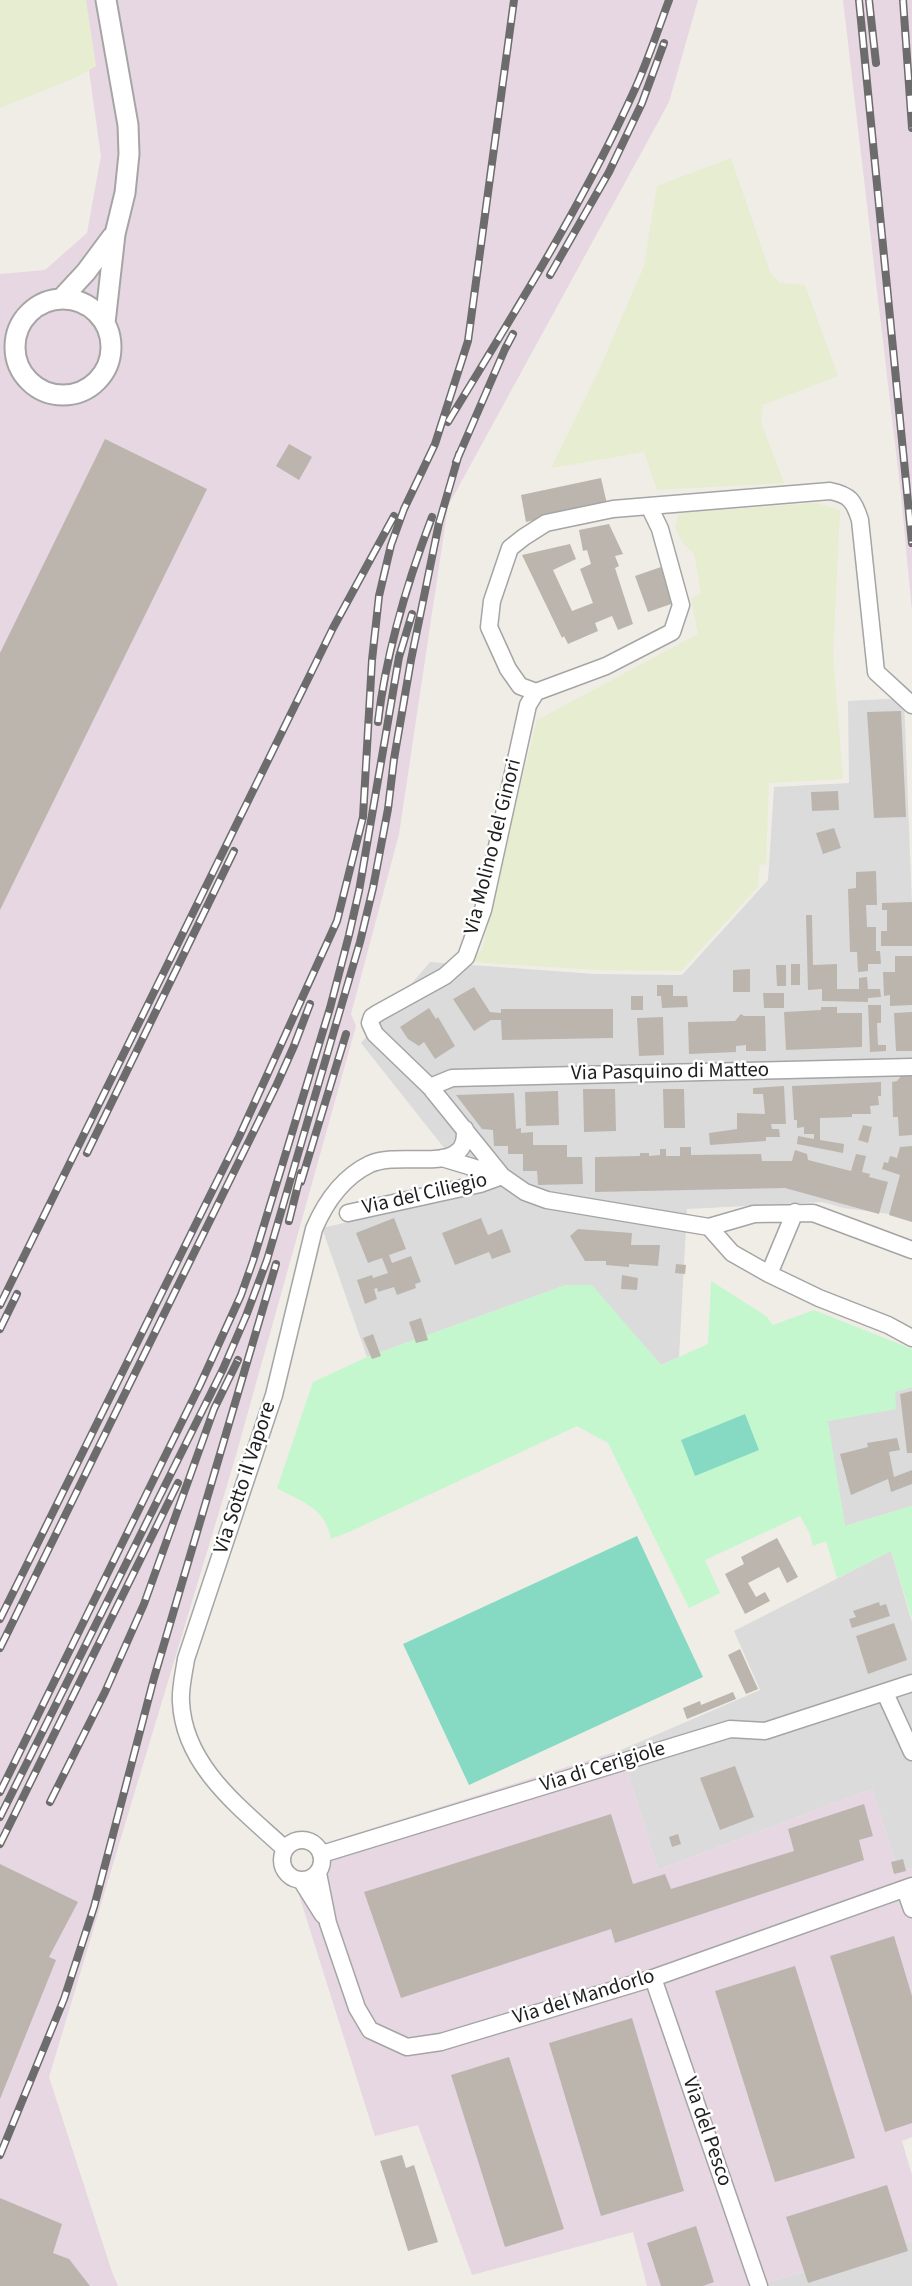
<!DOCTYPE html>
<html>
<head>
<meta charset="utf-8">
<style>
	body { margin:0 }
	canvas { display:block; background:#efede5 }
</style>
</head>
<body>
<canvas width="912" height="2286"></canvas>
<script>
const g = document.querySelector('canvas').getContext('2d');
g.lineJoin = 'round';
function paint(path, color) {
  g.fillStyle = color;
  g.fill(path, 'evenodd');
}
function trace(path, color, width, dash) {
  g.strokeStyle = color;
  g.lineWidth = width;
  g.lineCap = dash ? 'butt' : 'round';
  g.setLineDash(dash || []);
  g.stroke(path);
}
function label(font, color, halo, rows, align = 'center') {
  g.font = font + ' "Source Sans 3",sans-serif';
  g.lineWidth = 5;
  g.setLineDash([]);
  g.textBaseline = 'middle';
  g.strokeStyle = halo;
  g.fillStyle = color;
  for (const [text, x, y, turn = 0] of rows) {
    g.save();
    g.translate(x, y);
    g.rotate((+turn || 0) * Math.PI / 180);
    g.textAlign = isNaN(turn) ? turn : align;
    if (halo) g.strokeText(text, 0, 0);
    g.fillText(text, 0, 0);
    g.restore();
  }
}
const residential = new Path2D(`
	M904,698L912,905V1217L844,1208L822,1202L687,1209L679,1357L661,1365L591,1285H566L367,1357L322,1228L479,1192L361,1043L430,962L595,974L682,975L768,880L774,787L849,783L848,701Z
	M912,1387V1506L845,1526L827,1421L895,1409L894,1392Z
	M891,1551L912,1622V1868L898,1870L872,1789L658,1870L621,1750L760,1690L734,1631Z
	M912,2241V2286H754Z`);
const industrial = new Path2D(`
	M79,0H698L669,102L448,506L399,834L351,1014L356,1026L234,1462L49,2077L112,2272L118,2286H0V274L45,270L87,233L101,156Z
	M843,0H912V611L901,495Z
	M621,1750L658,1870L872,1789L898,1870L912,1868V2137L902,2141L912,2175V2241L754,2286H647L633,2232L472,2275L418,2125L375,2136L299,1895L335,1840Z`);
const farmland = new Path2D(`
	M0,0H86L96,66L77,77L0,108Z
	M731,158L770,272L780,283L805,285L838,376L763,405L761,422L784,483L657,490L644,452L551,468L599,370L644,266L657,186Z
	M816,503L840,510L833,655L843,779L769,783L766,865L760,864L758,887L681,971L594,970L472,962L483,947L505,847L537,720L698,634L691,599L701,593L694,553L683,544L675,527L679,513Z`);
const park = new Path2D(`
	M711,1281L766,1316L773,1325L814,1310L912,1349V1387L895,1392L896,1409L828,1421L845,1526L912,1506V1619L891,1551L837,1578L826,1541L813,1546L810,1534L800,1516L705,1560L720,1593L689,1608L608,1443L577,1426L349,1532L331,1539C325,1507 303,1503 277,1488L313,1382L367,1357L566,1285H592L661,1365L708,1344Z`);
const pitch = new Path2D(`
	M745,1414L759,1450L695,1476L681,1440Z
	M637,1536L703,1677L469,1785L403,1644Z`);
const building = new Path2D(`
	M105,439L207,489L0,910V653Z
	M289,444L312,457L299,480L276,466Z
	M601,478L607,504L526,522L521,495Z
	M609,524L623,554L615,556L619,566L615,568L633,624L618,630L612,616L595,623L598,631L568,644L564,636L562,638L522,555L570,544L576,559L553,570L572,611L593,603L580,569L591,564L587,550L583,551L579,530Z
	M661,567L674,603L648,612L635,576Z
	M901,711L906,817L874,818L867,712Z
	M838,791L839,810L812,811L811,792Z
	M834,828L841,848L823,854L816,833Z
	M876,871L877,905H866L867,927H876V951H880L881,964H868V971L858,972L857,952H850L848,889L856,888V872Z
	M912,902V946H881V931H887V910H882V903Z
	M806,915H812L813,965L837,964V989H859V978L867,977L868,989H880L881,997L868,998V1002L822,1001V989L808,990Z
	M895,956H912V1005L890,1006V995L884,996L883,972H895Z
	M791,964H800V985H791Z
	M776,965H786V986H777Z
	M750,969V992H733V970Z
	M657,985H673V996H687L688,1007L662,1008L661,996H657Z
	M474,987L490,1012L501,1013V1009H613V1038L502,1040L501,1020H491L474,1031L453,999Z
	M763,993H784V1008H764Z
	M631,996H643V1010H631Z
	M868,1005H881V1023H877L878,1045H886V1051L870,1052Z
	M821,1007H837V1013H862V1047L786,1050L784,1012L821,1010Z
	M429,1008L436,1019L438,1017L455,1046L435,1059L424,1042L419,1046L408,1039L400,1027Z
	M912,1012V1051H896L894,1013Z
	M741,1014L744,1016H765L766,1051H746V1045L736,1046V1052L689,1054L688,1022L735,1021Z
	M663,1017L664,1055L639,1056L637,1018Z
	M912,1074V1135L899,1136L898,1117H893L892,1082L897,1081L902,1075Z
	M881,1082V1096H878L879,1105L870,1106L871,1114H852V1117L820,1118V1140L844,1144L843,1153L797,1144L798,1136L814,1139V1134H804V1127L797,1128V1120H794L792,1086Z
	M784,1086L786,1124H771L772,1129H779L780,1137H766V1141L710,1145L709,1133L737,1129V1113L765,1114L763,1094H753V1088Z
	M583,1089H615L616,1131L584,1132Z
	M663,1089H684L685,1128H664Z
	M558,1091L559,1125L526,1126L525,1092Z
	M514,1093L516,1129L521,1128V1133L533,1132V1145H567V1157H582L583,1184L538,1185L537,1171H523V1154H508V1146H494L493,1130L482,1129L456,1095Z
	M863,1125L872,1127L868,1143L858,1140Z
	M912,1146V1222L889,1215L900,1175L882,1169L884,1162L888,1163L890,1156L897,1158L900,1147Z
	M680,1147H691V1155L761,1154L762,1161H792L795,1150L807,1154L808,1160L851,1171L856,1154L866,1156L862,1172L870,1174L869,1177L888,1182L879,1214L785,1188L595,1192V1157L640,1156V1153H649V1156L660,1155V1149H666V1156H680Z
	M394,1218L406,1249L389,1255L392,1263L411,1256L421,1282L415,1284L416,1288L397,1295L394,1287L378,1292L377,1288L374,1289L377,1299L365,1304L357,1280L372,1275L373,1278L388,1273L382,1258L368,1263L356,1233Z
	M481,1218L488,1235L502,1229L511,1252L492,1259L489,1252L455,1265L442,1233Z
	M578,1229L632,1233L631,1245H660L658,1266L629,1264V1267L606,1265V1261H585L570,1236Z
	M676,1264L686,1265L685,1274L675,1273Z
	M622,1275L638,1278L637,1290L621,1289Z
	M421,1318L428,1340L416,1343L409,1322Z
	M373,1334L381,1356L372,1359L363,1338Z
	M912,1391V1453H907L900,1394Z
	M897,1438L900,1450L889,1452L894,1477L912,1470V1484L891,1492L888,1479L851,1495L840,1454L868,1447L867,1443Z
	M777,1538L798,1577L787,1583L779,1567L748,1583L756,1597L765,1592L770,1601L745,1614L725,1574L744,1564L741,1557Z
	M879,1602L880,1606L886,1604L890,1616L852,1628L849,1619L856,1617L853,1611Z
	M894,1623L907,1660L868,1674L856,1636Z
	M740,1649L758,1689L746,1694L728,1655Z
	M733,1692L736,1699L687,1719L683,1708L700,1701L701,1705Z
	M735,1766L754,1817L720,1830L700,1778Z
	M864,1804L873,1836L859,1840L864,1860L615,1943L611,1929L401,1998L364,1892L611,1814L633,1884L665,1874L671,1889L794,1851L788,1829Z
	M678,1834L681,1844L672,1847L669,1837Z
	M903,1859L906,1871L894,1874L891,1862Z
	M0,1864L78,1902L49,1957L56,1960L0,2099Z
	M894,1936L912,1996V2123L885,2132L830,1956Z
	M795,1966L855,2158L775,2182L715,1991Z
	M632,2018L684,2191L601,2216L549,2043Z
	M509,2057L564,2229L505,2247L451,2075Z
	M402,2155L406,2168L414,2165L438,2242L408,2251L380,2161Z
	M887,2185L908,2251L808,2283L786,2217Z
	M0,2198L62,2224L53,2253L69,2259L90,2286H0Z
	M696,2226L714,2282L703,2286H661L647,2243Z`);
const minor = new Path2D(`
	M536,692L606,666L672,632L681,605L660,529L649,506
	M912,705L876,672L860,520C854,501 850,495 830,491L613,509L546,523L524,537L510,548L492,601L489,627L508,669L520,686L536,692L528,705L483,910L466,957L445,976L378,1013L372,1017L370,1023L375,1034L430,1087L502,1176L525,1192L547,1200L709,1227L754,1214L813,1213L912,1250
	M430,1087L452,1078L912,1067
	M442,1158L502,1176
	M348,1213L480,1184L502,1176
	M709,1227L732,1253L769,1274L819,1298L888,1325L912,1338
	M769,1274L795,1212
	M885,1693L912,1752
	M282 1860a20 20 0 1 1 40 0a20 20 0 1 1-40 0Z
	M285,1849C242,1809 184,1767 181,1702C180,1688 184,1673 186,1659L274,1395L314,1229C325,1203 343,1177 370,1164C396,1153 438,1166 456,1153C465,1147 465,1138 465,1129
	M322,1854L730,1729L765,1731L912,1683
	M318,1873L328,1923L357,2008L370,2030L407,2047L441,2042L653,1978L912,1886
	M301,1880L323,1915
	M905,1889L912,1909
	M653,1978L759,2286`);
const tertiary = new Path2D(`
	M15 347a48 48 0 1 1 96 0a48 48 0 1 1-96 0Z
	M61,299L86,272L112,237
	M105,323L115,234L125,193L129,154L128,125L106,0`);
const rail = new Path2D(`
	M859,0L912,543
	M869,0L876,63
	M903,0L912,128
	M550,275L609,172L642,103L664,43
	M448,422C514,313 582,206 635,89C648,60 658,30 669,0
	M456,462L505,349L513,334
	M378,722C386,652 407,583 432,517
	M87,1153L234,851
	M301,1182L346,1034
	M289,1221L301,1173
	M0,1305L278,740L333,628L394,516
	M0,1329L17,1294
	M0,1619L239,1137L337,921L363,817L372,660L379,596L391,545L404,509L435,444L468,341L514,0
	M0,1648L277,1084L294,1046L310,1004
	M0,1792L200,1385L241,1295L253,1261L330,1008L349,935L359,891L399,657L412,614
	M50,1802L105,1692L144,1604L214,1409L238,1360
	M0,1817L223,1369L246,1316L267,1260L360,942L373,888L388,809L394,759L411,660L439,523L459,454
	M0,1844L178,1483
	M0,2155L64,1999L94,1907L154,1678L276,1264`);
const streetNames = [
	["Via Molino del Ginori",494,847,-76],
	["Via Pasquino di Matteo",670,1073,-1],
	["Via del Ciliegio",425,1195,-13],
	["Via Sotto il Vapore",246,1478,-72],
	["Via di Cerigiole",603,1768,-17],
	["Via del Mandorlo",584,1998,-17],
	["Via del Pesco",706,2132,71]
];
paint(residential, '#dcdbdb');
paint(industrial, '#e7d7e2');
paint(farmland, '#e7edd1');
paint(park, '#c4f7ce');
paint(pitch, '#86dac4');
paint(building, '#bbb5ae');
trace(minor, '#a5a5a5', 19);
trace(tertiary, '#a5a5a5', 23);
trace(minor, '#fff', 16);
trace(tertiary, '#fff', 19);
trace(rail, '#6c6c6c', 8);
trace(rail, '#fff', 5, [16]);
label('21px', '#1e1e1e', '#fff', streetNames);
</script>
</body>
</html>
